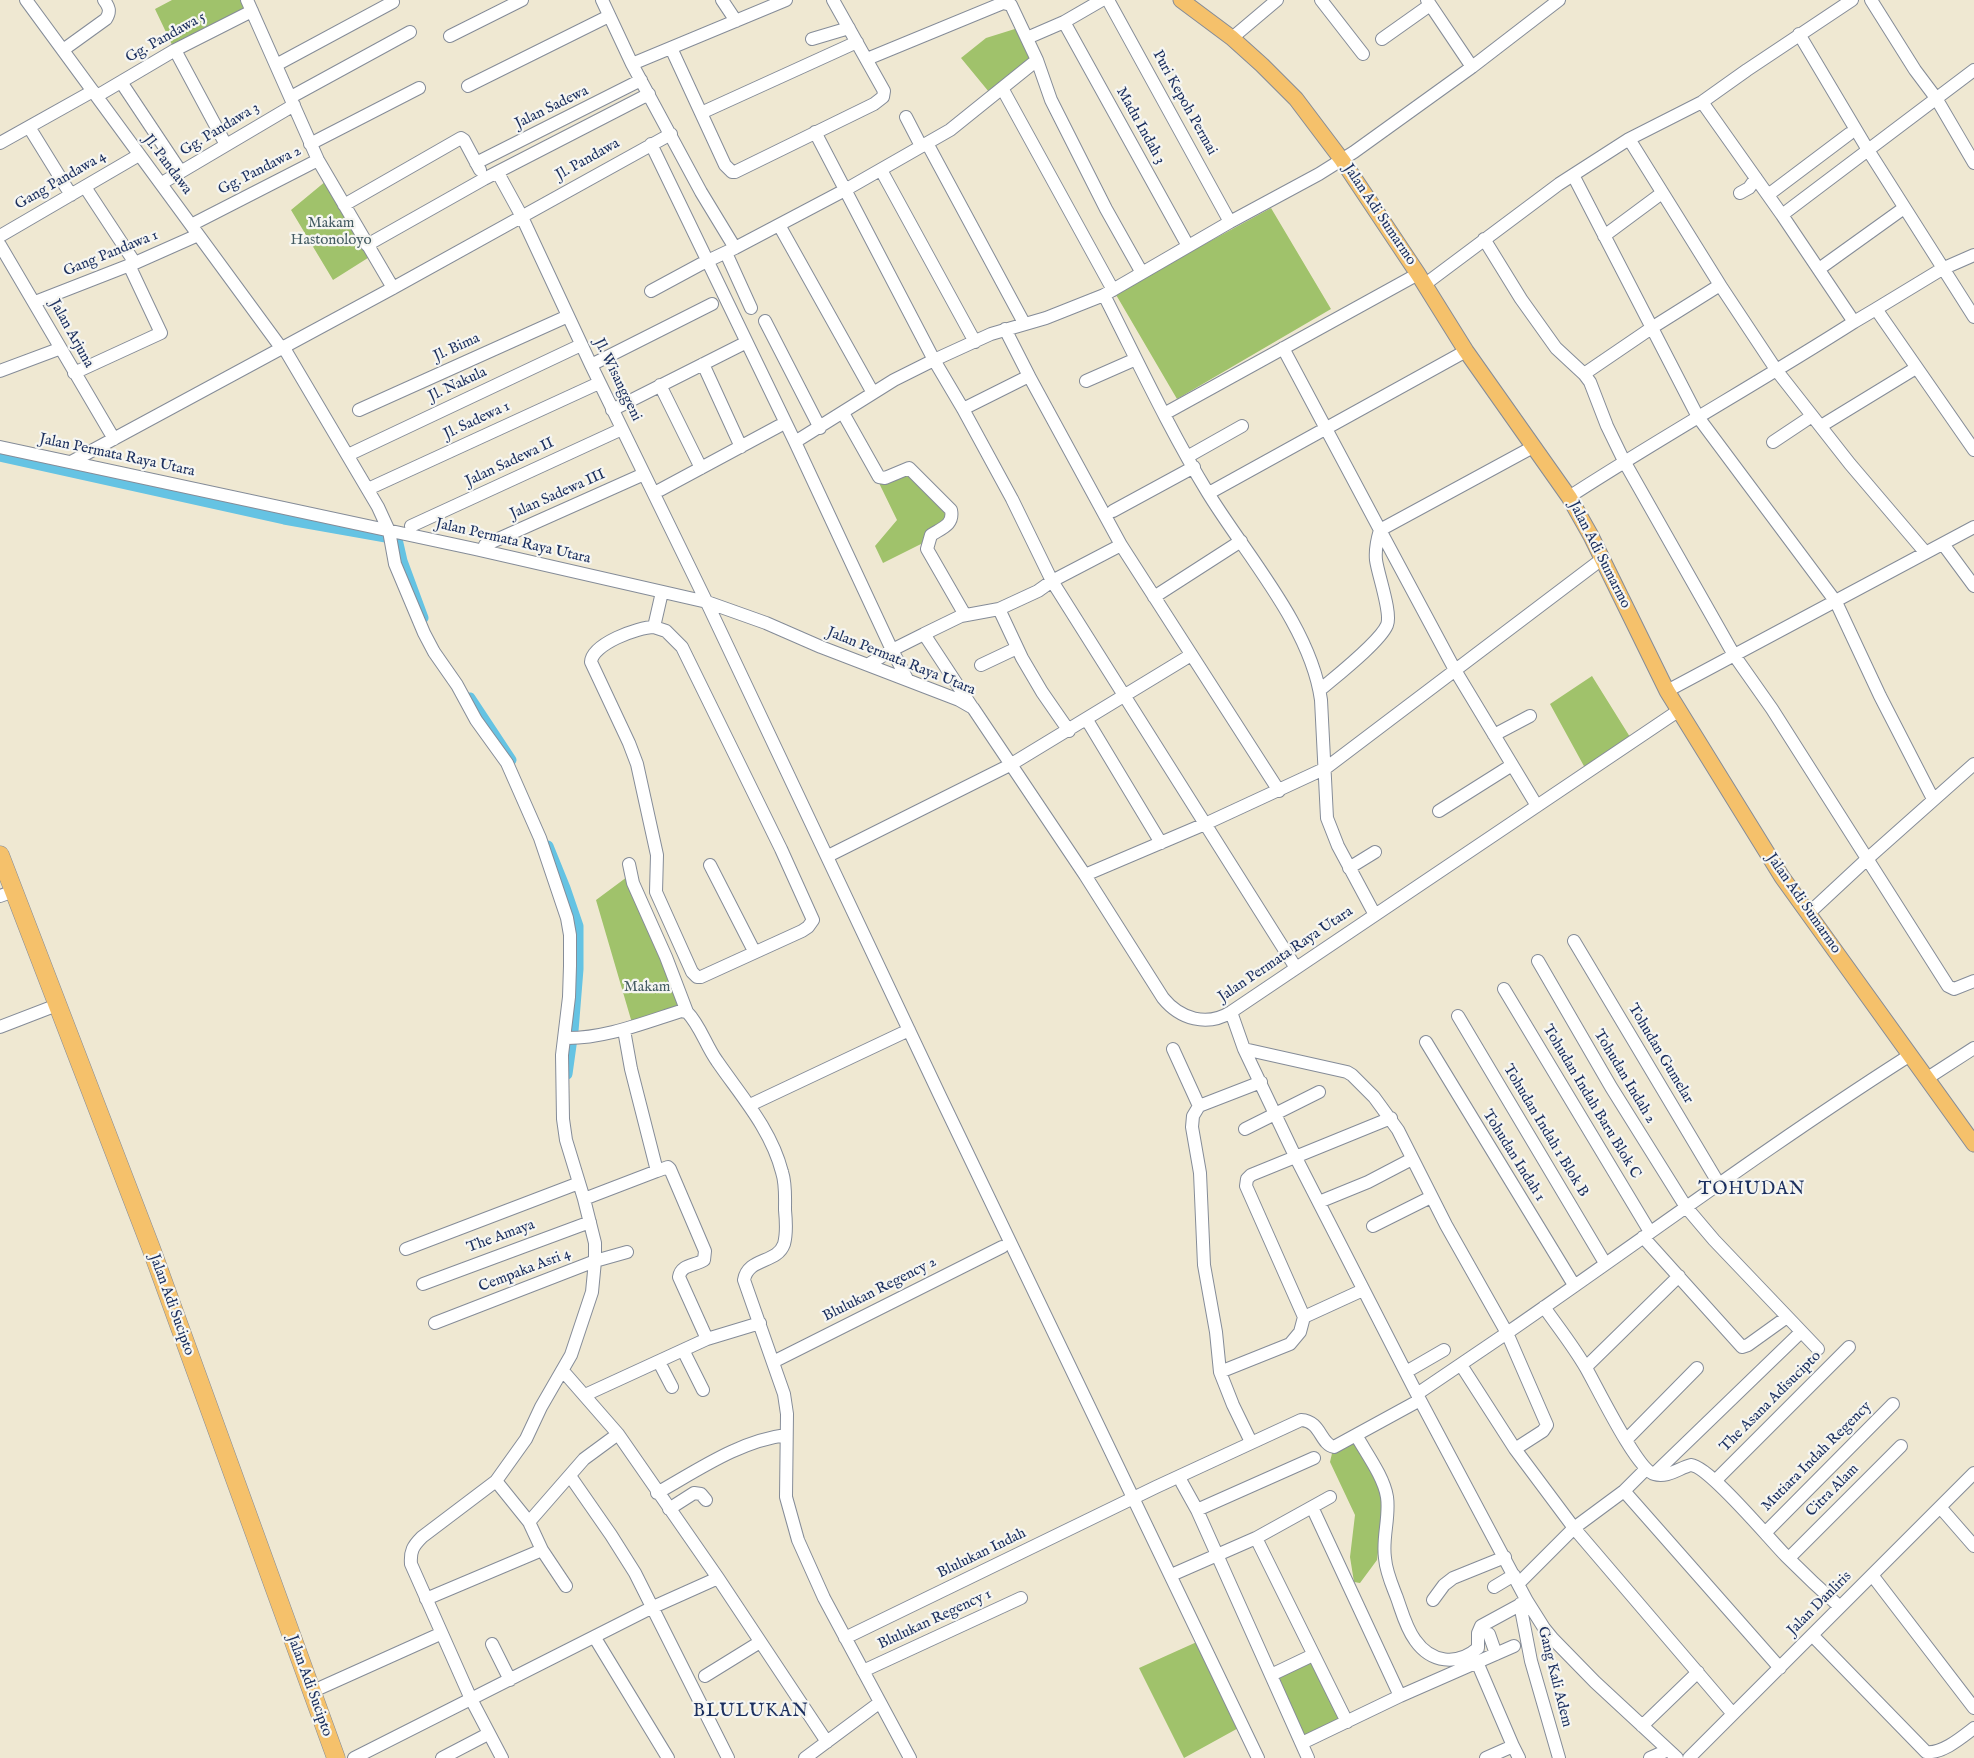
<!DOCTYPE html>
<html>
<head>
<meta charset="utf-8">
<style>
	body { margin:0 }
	canvas { display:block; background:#efe8d2 }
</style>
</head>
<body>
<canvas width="1974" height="1758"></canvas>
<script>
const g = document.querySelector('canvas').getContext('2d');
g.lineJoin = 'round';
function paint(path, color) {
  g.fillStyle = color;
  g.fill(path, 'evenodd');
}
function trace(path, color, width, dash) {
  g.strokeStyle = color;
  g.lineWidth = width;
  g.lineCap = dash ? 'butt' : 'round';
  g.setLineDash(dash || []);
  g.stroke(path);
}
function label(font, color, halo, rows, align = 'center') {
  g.font = font + ' "IM FELL English",serif';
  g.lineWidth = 4.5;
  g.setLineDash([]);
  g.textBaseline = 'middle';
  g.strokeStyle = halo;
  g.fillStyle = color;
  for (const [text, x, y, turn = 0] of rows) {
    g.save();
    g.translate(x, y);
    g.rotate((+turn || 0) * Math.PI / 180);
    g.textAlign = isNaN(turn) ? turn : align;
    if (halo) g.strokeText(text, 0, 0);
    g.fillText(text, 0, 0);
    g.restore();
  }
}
const green = new Path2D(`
	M172,0H243L249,10L174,49L155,9Z
	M1018,28L1034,57L989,92L961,58L986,38Z
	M326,181L371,256L333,280L291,210Z
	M1271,208L1331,309L1177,399L1115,293Z
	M906,469L950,517L925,542L883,563L875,546L897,520L879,483Z
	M1592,676L1630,737L1585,768L1550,704Z
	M627,877L682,1008L632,1023L596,900Z
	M1355,1440L1383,1494L1382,1521L1377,1560L1360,1583L1354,1582L1350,1557L1355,1515L1330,1462L1333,1449Z
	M1199,1641L1242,1726L1184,1758L1139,1668Z
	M1311,1660L1343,1719L1303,1739L1275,1677Z`);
const canal = new Path2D(`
	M0,456L284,519L397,539L402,561L423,618
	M470,698L511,760
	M548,846L565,888L578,926V969L573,1031L567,1074`);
const minor = new Path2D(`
	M26,0L282,349
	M247,0L318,160L393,288
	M602,0L632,64L701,192L735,248L845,190L950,130L1037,60L1011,5L1003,3L867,59
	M722,0L736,21
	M1108,0L1230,222
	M1321,0L1363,54
	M1427,0L1472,67
	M1871,0L1915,70L1936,98L1974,163
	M1064,22L1188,246
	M1799,34L1868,150L1974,317
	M450,36L522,0
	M1027,38L1064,22L1102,0
	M1232,38L1277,0
	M812,39L849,28
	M1382,39L1430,5
	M671,48L725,165L732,172H735L874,104L883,97L884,91L833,0
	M63,50L106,19C111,11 109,7 104,0
	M175,50L226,145
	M1037,60L1051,100L1106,209L1142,273
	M632,64L786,0
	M276,65L393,2
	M121,82L181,172
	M468,86L609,16
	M1002,88L1113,290
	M97,96L175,50L252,11
	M291,97L410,32
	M701,113L857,42
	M906,117L921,146
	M29,127L71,195
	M815,132L934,360L963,409L1012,499L1052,581L1296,968
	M1629,139L1720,285L1777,371L1850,464L1925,552
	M0,143L93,91
	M927,143L1024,323
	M310,144L419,88
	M651,144L795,442L892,650L924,634L972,707
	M476,163L641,80
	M881,170L975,342
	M498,173L521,215L591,365L709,607L941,1098L1258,1758
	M1573,175L1698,417L1836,602L1880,696L1933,799
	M162,183L294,105
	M85,187L135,263
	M1740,193L1749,188L1756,178
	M1768,195L1849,134
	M344,205L461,138L464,140L480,170
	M1782,215L1974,70
	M191,225L318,160
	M779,225L873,393
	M0,236L139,155
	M1604,236L1662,193
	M1484,239L1521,299L1556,348L1584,374
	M0,245L114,439
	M367,245L484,179L649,94
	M726,253L751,308
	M1974,255L1942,269L1876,309L1974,450
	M1819,269L1904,208
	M1424,285L1559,184L1629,139L1702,102L1747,70L1852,0
	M1720,285L1653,327L1584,374L1590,382L1607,426L1624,461L1734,655L1772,709L1948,986L1954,989L1974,981
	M651,291L701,264L735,248
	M1104,295C1138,362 1169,429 1208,493C1246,555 1311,627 1321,700L1327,818L1338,846L1375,915
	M35,302L135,263L198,235
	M765,321L820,428
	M1854,322L1876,309
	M1005,329L1029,376L1121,545L1279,791
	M284,348L378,507L389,531L395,564L424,633L434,652L457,685L476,720L507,763L540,838L567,918L570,935V966L569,997L562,1055L563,1119L566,1140L584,1199L595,1243V1261L592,1292L571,1355L541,1407L526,1439L496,1481L422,1537C413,1546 410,1551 411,1564L471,1699L502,1758
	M1283,348L1380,530C1377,540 1375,550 1376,560C1378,575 1392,613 1387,625C1380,642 1335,677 1320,690
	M703,364L741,447
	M591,365L712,304
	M0,371L56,350
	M74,373L161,333L129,265
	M1086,381L1136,359
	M660,385L701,468
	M963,409L1029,376
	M359,410L568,316
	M612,410L741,345
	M843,413L879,477L885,478L909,468L951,510C954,525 942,528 931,535L927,549L965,615
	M1164,414L1418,274
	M1821,426L1916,368
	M795,442L894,380L934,360L991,334L1046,318L1104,295L1230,222L1319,174L1354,152L1472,67L1559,0
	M1773,442L1812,416
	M0,447L475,549L707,602L766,623L821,647L959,700L973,708L1085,875L1163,998C1180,1019 1207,1027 1231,1012L1678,711
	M1533,447L1380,530L1455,670L1537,806
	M348,455L581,345
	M1187,457L1242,426
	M71,462L393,288L671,134
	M368,489L599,383
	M660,490L779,426
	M1209,493L1466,351
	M1569,497C1663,436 1760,382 1854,322L1782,215L1702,102
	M1113,511L1194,467
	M411,526L622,429
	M1943,544L1974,586
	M485,545L644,474
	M1154,597L1241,541
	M999,609L1038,591L1052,581L1121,545
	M654,627L666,631L682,647L781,849L813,920L808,927L802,931L701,977H697L692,972L656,892L657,855L637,764L629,743L591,662C592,644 638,627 654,627Z
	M654,627L662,592
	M924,634L961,616L999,609L1022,658L1042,692L1069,731
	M869,664L892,650L907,679
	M981,665L1017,648
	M1667,691L1974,527
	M1087,720L1161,843
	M1494,735L1530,716
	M1439,811L1512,765
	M832,854L1010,765L1191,655
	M629,864L633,883L666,957L687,1012
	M710,865L754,951
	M1349,868L1375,852
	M1085,875L1205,824L1326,768L1602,559
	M0,896L14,891
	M1809,913L1866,860L1974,764
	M1574,941L1719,1184
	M1538,961L1611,1087L1686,1207L1714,1240L1818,1349
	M1504,989L1650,1232
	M1231,1012L1244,1049L1295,1156L1420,1400L1527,1601L1544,1628L1553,1639L1595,1682L1677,1758
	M1458,1016L1605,1263
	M0,1027L57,1005
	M564,1038C604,1039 643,1023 681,1011L687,1012C700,1025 706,1046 717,1061C741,1096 771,1129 782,1172C786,1184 785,1197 785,1210C786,1220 787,1233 784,1244C777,1264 748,1257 744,1280L784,1394L787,1414L786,1497L798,1540L824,1598L910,1758
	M1426,1042L1574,1285
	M1173,1049L1199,1106
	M1244,1049L1347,1072L1352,1075L1374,1097L1398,1130L1446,1225L1507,1333C1639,1242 1768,1146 1904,1059L1909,1054
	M1926,1079L1974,1048
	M750,1105L909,1030
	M1245,1129L1319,1092
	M657,1171L668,1167L670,1169L705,1251L704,1260C695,1266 681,1264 679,1277L707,1339
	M584,1199L657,1171L631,1069L624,1030
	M1319,1202L1368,1182L1412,1159
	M1373,1226L1431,1197
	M1643,1237L1742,1347L1748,1345L1787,1317
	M406,1249L579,1183
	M423,1284L590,1222
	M1544,1307C1558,1327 1574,1347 1586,1368C1597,1387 1637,1470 1654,1474C1668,1478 1679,1468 1691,1465C1710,1467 1770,1540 1787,1557C1804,1574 1822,1591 1840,1607
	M1304,1317L1363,1290
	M435,1323L595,1261L627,1252
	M683,1350L703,1390
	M659,1362L672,1387
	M773,1362L1002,1247
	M1461,1365L1515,1449L1574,1528L1733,1714
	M1586,1367L1679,1276
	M563,1371L618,1434L718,1578L827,1742
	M1220,1372L1290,1344L1300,1332L1304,1317L1246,1186L1247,1179L1251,1175L1391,1118
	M1406,1372L1444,1350
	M1417,1394L1507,1333L1547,1425L1543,1431L1515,1449
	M585,1395L707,1339L760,1323
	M1356,1435C1366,1453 1384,1477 1387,1497C1390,1517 1382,1538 1385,1558C1386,1572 1392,1585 1397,1598C1402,1612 1406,1628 1415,1640C1431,1663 1457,1666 1478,1648V1633L1481,1626L1527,1601
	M1626,1440L1697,1368
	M1251,1442L1233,1405L1220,1372L1216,1332L1204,1265L1200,1173L1192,1127L1193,1116L1199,1106L1261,1082
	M1654,1474L1801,1332
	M570,1476L611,1535L635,1573L728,1758
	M496,1481L529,1522L542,1550L566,1586
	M1715,1481L1849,1347
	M1182,1483L1197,1510L1308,1758
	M1624,1491L1780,1668
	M657,1493C698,1470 739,1441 786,1435
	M1312,1507L1330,1497
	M1940,1507L1974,1546
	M669,1509L694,1493L701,1494L706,1500
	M1197,1510L1314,1458
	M529,1522L584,1459L618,1434
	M1765,1533L1893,1404
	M1256,1538L1347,1722
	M1789,1558L1901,1446
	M1176,1573L1256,1538L1312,1507L1400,1696
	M1872,1575L1974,1708
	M1519,1583L1574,1528L1624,1491L1646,1469
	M1494,1587L1514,1575
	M426,1599L542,1550
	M1433,1600L1444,1585L1453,1578L1505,1557
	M1520,1604L1531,1661L1559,1758
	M1489,1634L1496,1654
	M1812,1635L1926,1752C1942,1754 1961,1738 1974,1728
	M595,1638L668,1758
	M845,1638L1156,1487L1301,1420C1321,1421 1320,1444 1334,1447L1420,1400
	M492,1644L510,1680
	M1477,1662L1513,1746L1486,1758
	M863,1671L1021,1598
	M1271,1675L1313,1655
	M705,1676L760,1642
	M311,1692L440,1634
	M1642,1726L1698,1672
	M1302,1743L1400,1696L1514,1646
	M1513,1746L1519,1758
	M354,1758L651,1608L718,1578
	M442,1758L488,1734
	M805,1758L879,1703
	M1650,1758L1668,1750
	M1689,1758L1974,1473`);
const major = new Path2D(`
	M1181,0L1232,38L1262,65L1296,99L1342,160L1418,274L1466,351L1569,497L1591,536L1667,691L1782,877L1974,1144`);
const highway = new Path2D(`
	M0,855L151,1248L336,1758`);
const streetNames = [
	["Gg. Pandawa 5",166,38,-29],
	["Puri Kepoh Permai",1184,103,61],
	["Jalan Sadewa",552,108,-26],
	["Madu Indah 3",1140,126,61],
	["Gg. Pandawa 3",220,130,-31],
	["Jl. Pandawa",588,160,-29],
	["Jl. Pandawa",167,165,53],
	["Gg. Pandawa 2",260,171,-27],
	["Gang Pandawa 4",61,181,-30],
	["Jalan Adi Sumarmo",1379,215,56],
	["Gang Pandawa 1",111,254,-22],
	["Jalan Arjuna",71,334,61],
	["Jl. Bima",457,348,-24],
	["Jl. Wisanggeni",617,380,64],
	["Jl. Nakula",458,385,-25],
	["Jl. Sadewa 1",477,421,-25],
	["Jalan Permata Raya Utara",117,456,12],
	["Jalan Sadewa II",510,463,-25],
	["Jalan Sadewa III",558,495,-24],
	["Jalan Permata Raya Utara",513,542,13],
	["Jalan Adi Sumarmo",1599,555,63],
	["Jalan Permata Raya Utara",901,662,22],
	["Jalan Adi Sumarmo",1803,904,55],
	["Jalan Permata Raya Utara",1286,955,-34],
	["Tohudan Gumelar",1660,1054,59],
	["Tohudan Indah 2",1624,1077,59],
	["Tohudan Indah Baru Blok C",1591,1102,59],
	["Tohudan Indah 1 Blok B",1545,1131,59],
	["Tohudan Indah 1",1513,1156,58],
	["The Amaya",501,1237,-20],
	["Cempaka Asri 4",525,1271,-21],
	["Blulukan Regency 2",880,1290,-27],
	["Jalan Adi Sucipto",171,1305,70],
	["The Asana Adisucipto",1771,1402,-45],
	["Mutiara Indah Regency",1817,1457,-45],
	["Citra Alam",1833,1491,-45],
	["Blulukan Indah",982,1554,-26],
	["Jalan Danliris",1820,1604,-45],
	["Blulukan Regency 1",935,1620,-25],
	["Gang Kali Adem",1554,1677,76],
	["Jalan Adi Sucipto",309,1686,70]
];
const parkNames = [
	["Makam",331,224],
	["Hastonoloyo",331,241],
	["Makam",647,988]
];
const quarterNames = [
	["TOHUDAN",1752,1190],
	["BLULUKAN",751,1712]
];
paint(green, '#a0c26b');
trace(canal, '#65c3e3', 11);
trace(minor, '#858c98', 14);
trace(major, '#858c98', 17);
trace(highway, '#858c98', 19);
trace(minor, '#fff', 12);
trace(major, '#f5c16b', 15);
trace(highway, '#f5c16b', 18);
label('15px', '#1b2f5e', '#f6f6f2', streetNames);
label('15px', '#435b62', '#f6f6f2', parkNames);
g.letterSpacing = '1px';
label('18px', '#1b2f5e', '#f6f6f2', quarterNames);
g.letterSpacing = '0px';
</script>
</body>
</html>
